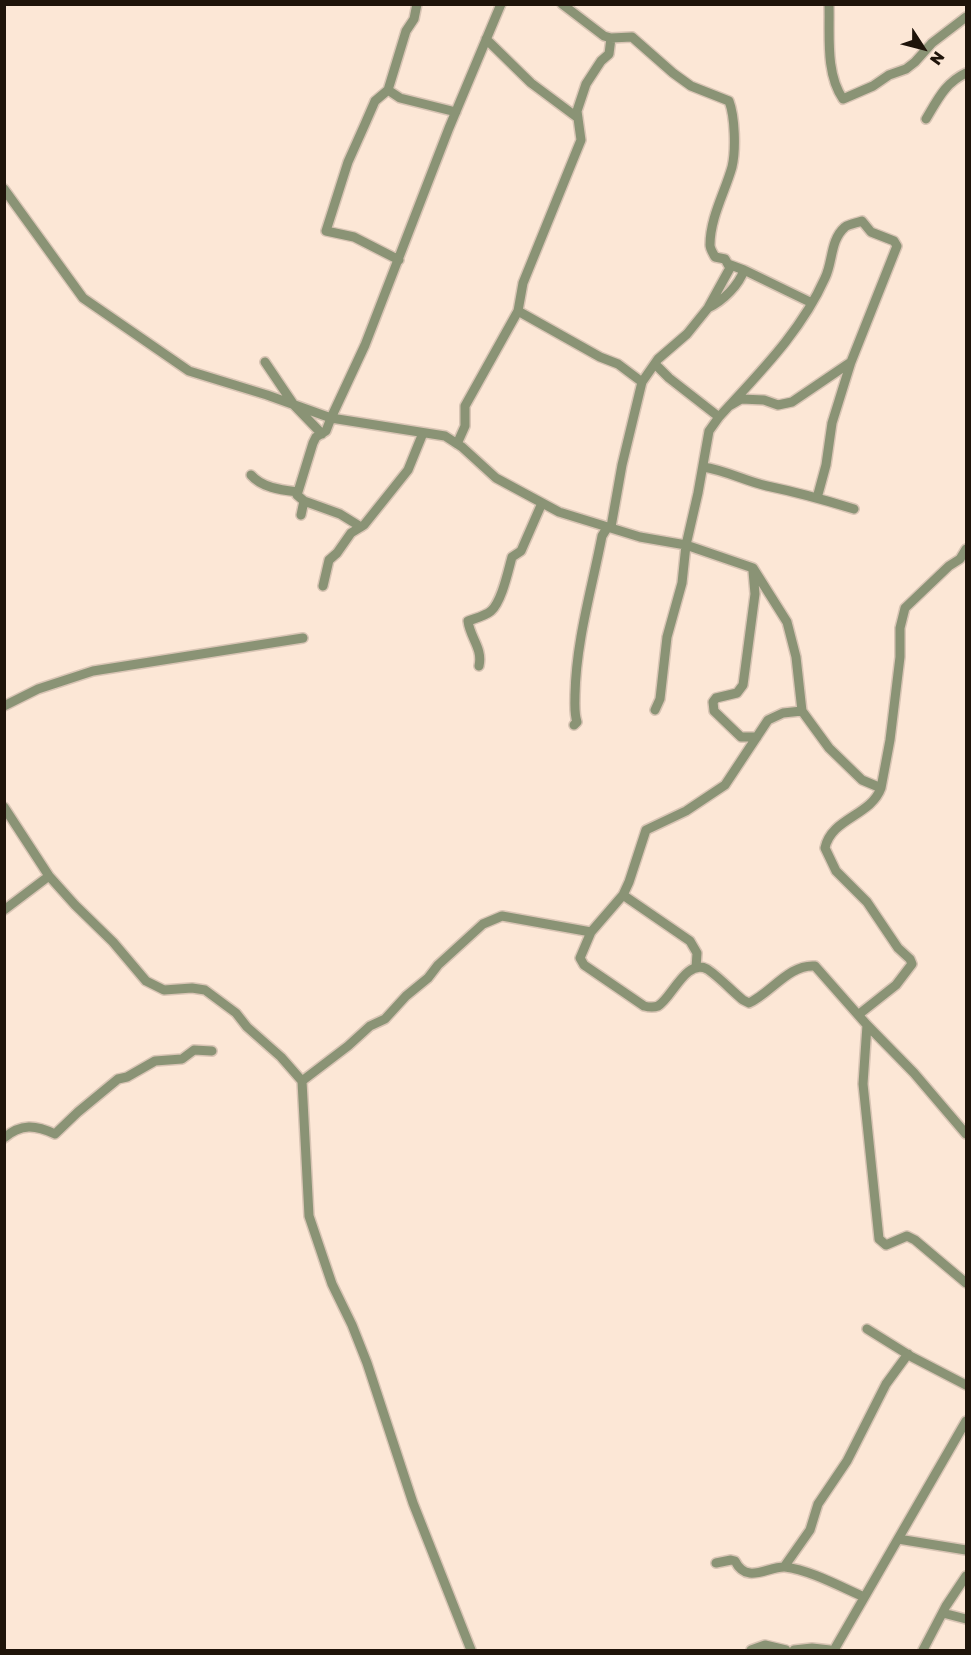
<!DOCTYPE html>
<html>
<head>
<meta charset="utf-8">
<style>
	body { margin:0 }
	#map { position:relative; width:971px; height:1655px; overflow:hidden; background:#fce7d6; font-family:"Golos Text",sans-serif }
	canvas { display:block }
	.frame { position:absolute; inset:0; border:6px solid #1f140a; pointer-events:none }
	.north { position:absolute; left:893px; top:18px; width:60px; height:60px; -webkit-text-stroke:4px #fce7d6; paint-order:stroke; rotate:126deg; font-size:16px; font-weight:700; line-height:24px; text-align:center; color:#1f140a }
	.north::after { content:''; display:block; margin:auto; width:21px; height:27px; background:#1f140a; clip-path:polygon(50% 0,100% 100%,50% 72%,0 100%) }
</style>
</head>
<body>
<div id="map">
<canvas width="971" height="1655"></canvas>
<div class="frame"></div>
<div class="north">N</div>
</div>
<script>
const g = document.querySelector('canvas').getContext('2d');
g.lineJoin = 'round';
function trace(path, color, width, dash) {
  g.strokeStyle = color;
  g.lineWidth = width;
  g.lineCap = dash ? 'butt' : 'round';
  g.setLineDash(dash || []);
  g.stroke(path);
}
const minor = new Path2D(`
	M562,4L604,36L611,38L632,37L673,73L691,86L729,101C735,117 736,150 732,167C725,192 710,218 710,245C710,249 713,253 715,257L725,259L730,268L708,308L687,334L658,359L642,382L622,465L611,527L607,528L602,536C592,588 576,641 575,695C575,704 574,713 577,722L574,725
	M829,4C830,34 825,73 843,99L873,86L889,75L906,69L915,62L932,43L966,17
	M611,38L609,54L601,61L586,84L577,111L581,140L523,283L518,311L600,357L618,364L642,382
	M486,39L531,83L578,118
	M388,90L406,31L414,19L417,4
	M926,119C938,99 945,83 966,73
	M4,189L83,298L189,371L267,395L331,418L445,436L462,447L496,478L559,512L640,537L686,545L753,568L787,622L796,657L802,711L829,748L862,780L881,788L890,740L900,657V628L905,608L949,566L960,559L966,549
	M399,260L354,237L326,231L348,162L365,124L375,101L388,90L400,98L456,112
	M728,264L744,270L812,303
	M708,308C723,301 739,285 744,270
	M265,362L294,405L322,434
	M655,364L669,378L719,417
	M457,444L465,426V406L518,311
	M703,467C725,470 745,481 767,486C796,492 825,500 854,509
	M251,475C262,488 282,490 298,492
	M817,498L826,465L832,423L851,362
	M304,501L340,514L361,527
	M301,515L304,501L297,495L313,443L316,437L326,431L331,418L365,345L449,128L501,4
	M753,571L755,594L743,685L737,693L716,698L713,702L714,711L741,737H757
	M323,586L329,560L337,553L351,533L364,525L408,470L423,433
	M479,666C483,648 470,638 468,621C476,618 485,616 491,611C502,601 508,571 512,557L521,551L542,503
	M4,706L38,689L93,671L303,638
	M655,710L660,699L667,637L682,583L686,545L698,493L709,431L719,417C759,373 801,332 825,278C833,262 830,240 845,227C849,224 857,223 862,221L871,232L894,241L897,246L851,362L792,402L778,405L764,400L741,399L729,406
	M802,711L783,713L768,720L725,785L686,811L646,830L629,882L623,895L591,932L580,958L584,965L644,1006C648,1007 653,1008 658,1006C672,998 686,958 707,969C717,975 733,992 743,1000L749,1003C771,993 789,964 815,966L867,1025L914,1073L966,1134
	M4,807L49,876L75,905L113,942L146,981L164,990L192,988L205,990L236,1013L247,1027L281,1057L302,1081L348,1046L370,1026L385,1019L406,996L428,978L438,965L483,924L502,916L591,932
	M623,895L690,941L697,953L696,968
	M4,910L49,876
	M858,1015L896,985L912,964L910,959L898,948L867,902L836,871L825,848C831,818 871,816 881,788
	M867,1025L863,1084L879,1239L886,1245L907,1236L915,1240L966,1283
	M302,1081L309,1216L332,1284L352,1325L367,1363L413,1503L471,1650
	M4,1138C21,1123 36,1125 55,1134L78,1112L118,1079L127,1077L155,1061L182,1059L194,1050L212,1051
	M867,1329L912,1357L966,1385
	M898,1539L966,1550
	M716,1563L731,1560L735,1561C747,1585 768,1566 785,1567C810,1570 841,1587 864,1597
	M784,1567L810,1530L818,1504L847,1461L886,1384L908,1354
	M943,1613L966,1619
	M751,1650L765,1645L786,1650
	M794,1650L812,1648L830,1650
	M834,1650L966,1421
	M923,1650L946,1606L966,1576`);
trace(minor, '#d9c5b5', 12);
trace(minor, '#8a9375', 9);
</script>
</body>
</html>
